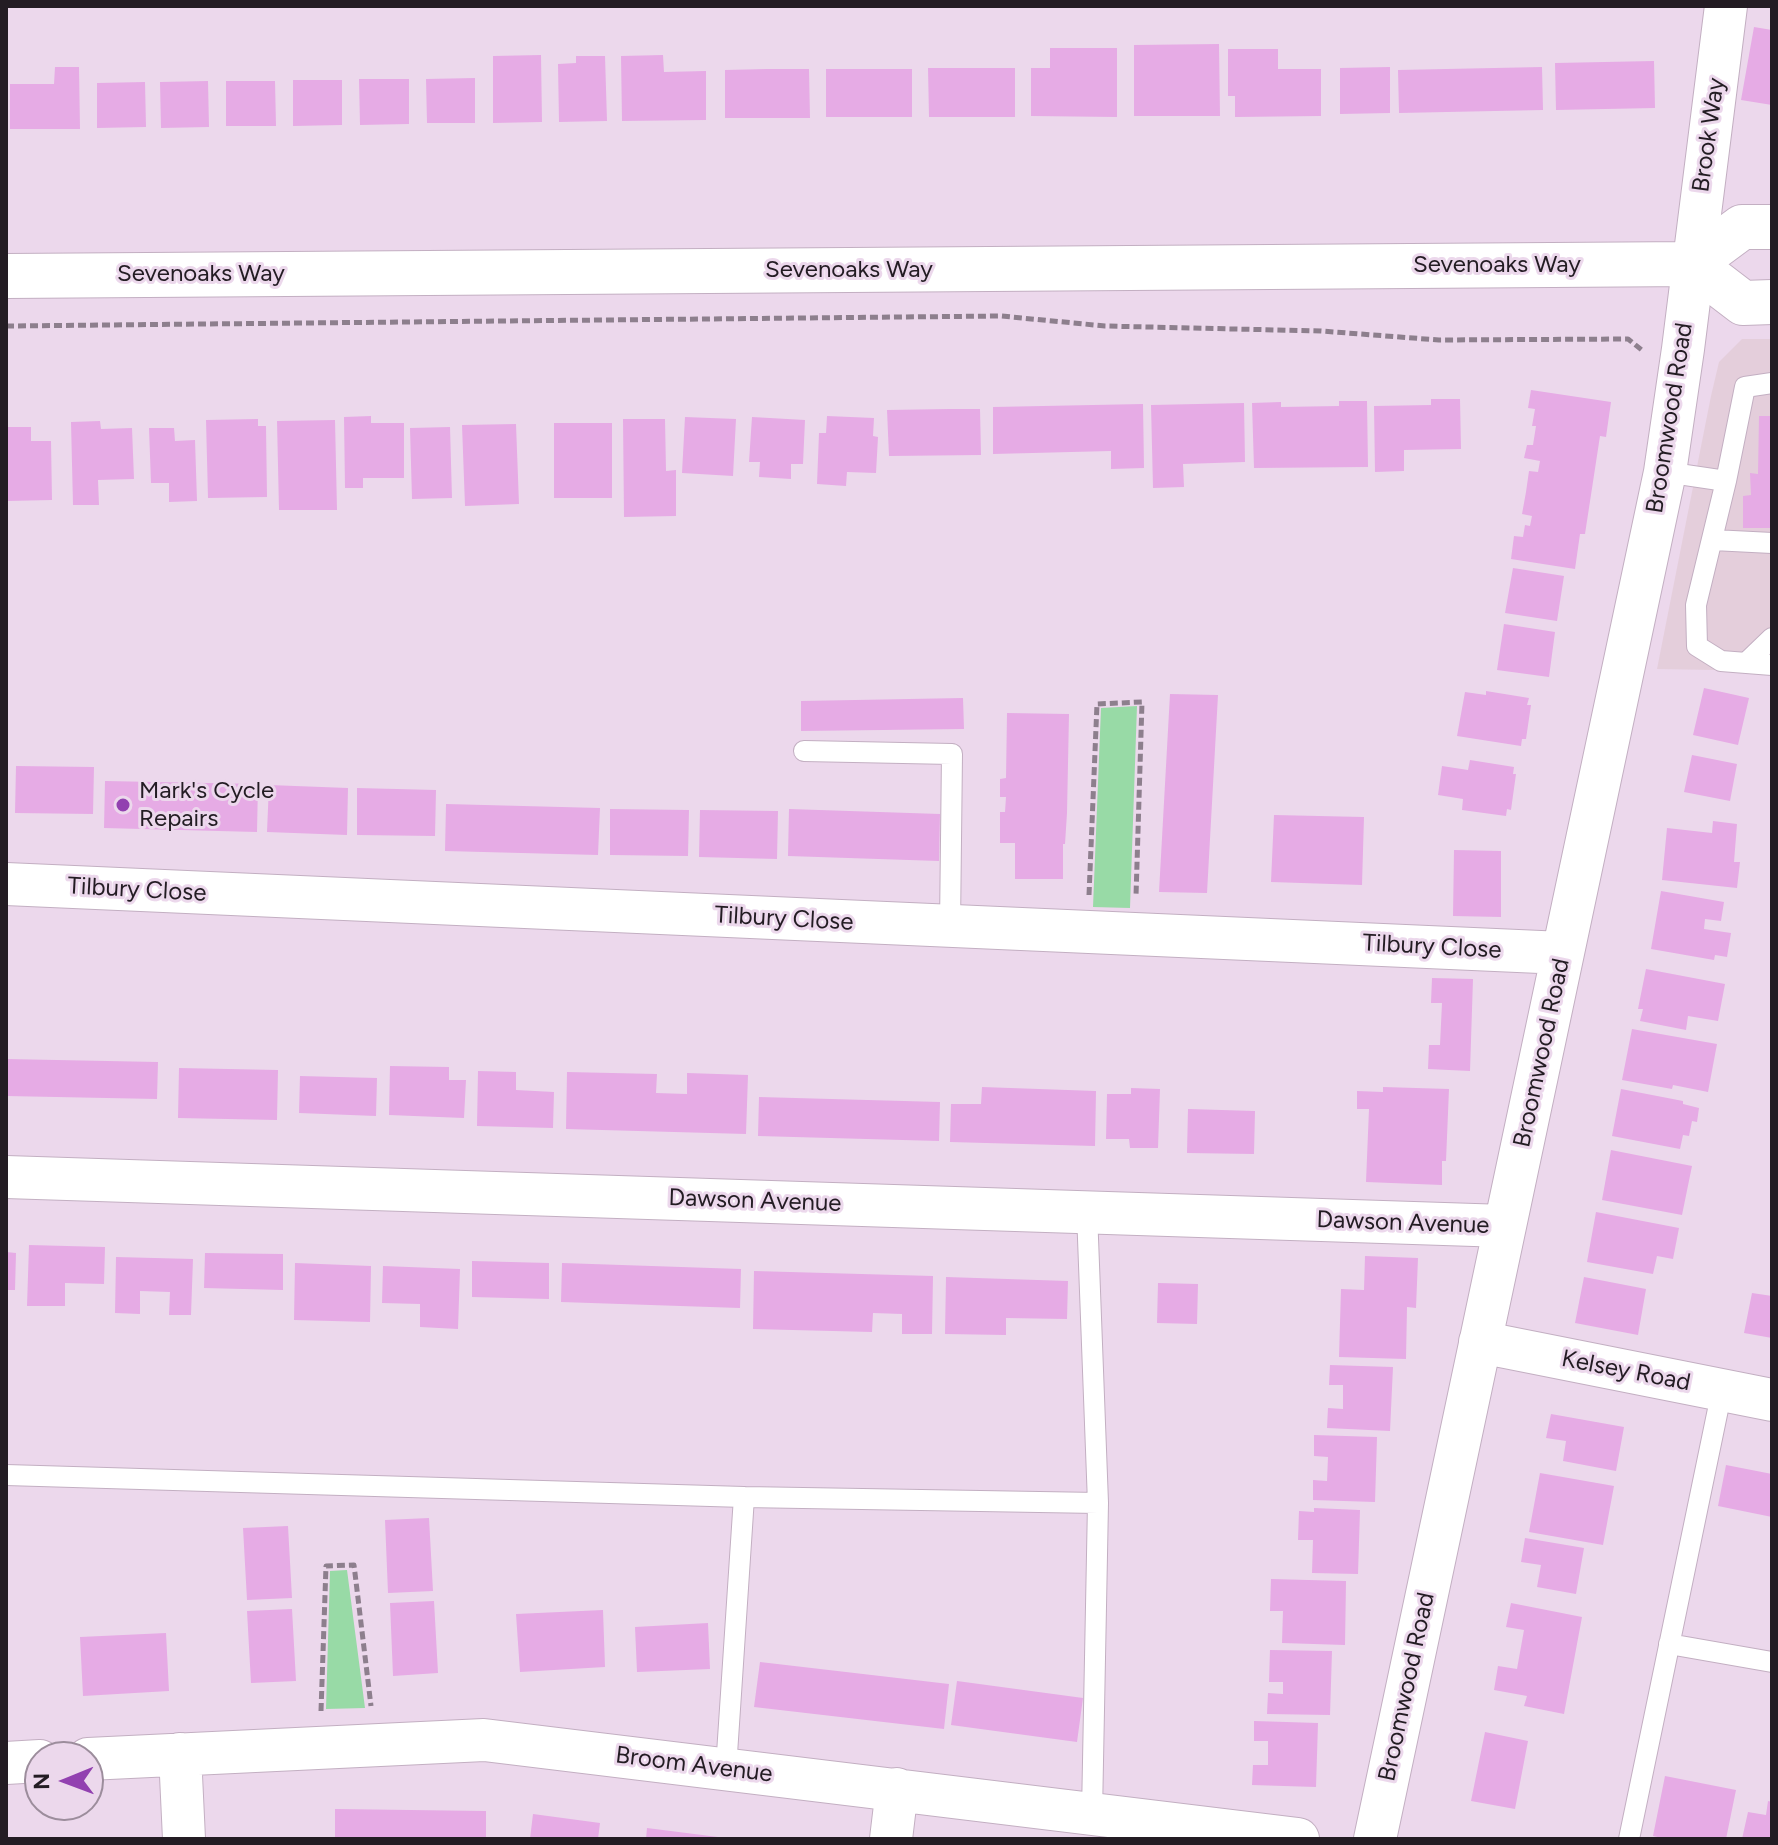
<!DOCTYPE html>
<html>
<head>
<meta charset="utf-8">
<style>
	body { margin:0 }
	#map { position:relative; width:1778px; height:1845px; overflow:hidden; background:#ecd8ec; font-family:Figtree,sans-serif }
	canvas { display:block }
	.frame { position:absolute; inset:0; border:8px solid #231c23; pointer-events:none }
	.north { position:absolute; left:24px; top:1741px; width:80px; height:80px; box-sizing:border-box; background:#ecd8ec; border:2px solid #9c8d9c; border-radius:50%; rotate:269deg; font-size:22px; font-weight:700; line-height:32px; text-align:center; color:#231c23 }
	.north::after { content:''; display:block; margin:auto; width:28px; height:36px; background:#9241b0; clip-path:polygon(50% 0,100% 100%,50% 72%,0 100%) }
</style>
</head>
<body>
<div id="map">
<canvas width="1778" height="1845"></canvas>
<div class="frame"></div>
<div class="north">N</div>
</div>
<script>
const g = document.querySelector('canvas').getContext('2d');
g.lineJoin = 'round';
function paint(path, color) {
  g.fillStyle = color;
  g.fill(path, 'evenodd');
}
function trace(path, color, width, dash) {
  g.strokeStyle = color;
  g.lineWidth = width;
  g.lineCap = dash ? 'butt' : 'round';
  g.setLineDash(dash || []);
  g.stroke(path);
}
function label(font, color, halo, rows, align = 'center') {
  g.font = font + ' Figtree,sans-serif';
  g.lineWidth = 6;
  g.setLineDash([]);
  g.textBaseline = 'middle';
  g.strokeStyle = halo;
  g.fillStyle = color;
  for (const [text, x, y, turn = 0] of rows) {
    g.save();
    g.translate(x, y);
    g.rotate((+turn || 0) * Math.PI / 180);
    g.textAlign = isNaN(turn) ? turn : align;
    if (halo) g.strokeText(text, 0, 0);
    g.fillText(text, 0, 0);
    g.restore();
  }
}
const commercial = new Path2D(`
	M1742,339H1772V671L1657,669L1711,396L1719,362Z`);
const green = new Path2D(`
	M1137,706L1130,908L1093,907L1101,708Z
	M347,1570L365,1708L326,1709L330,1571Z`);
const building = new Path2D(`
	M1754,27L1772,30V105L1741,100Z
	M1219,44L1220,116H1134V45Z
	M1050,48H1117V117L1031,116V68H1050Z
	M1228,49H1278V69H1321V116L1235,117V96H1228Z
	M541,55L542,122L493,123V56Z
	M663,55L664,72L706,71V120L622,121L621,56Z
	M576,56H605L607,121L559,122L558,64L576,63Z
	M1654,61L1655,108L1556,110L1555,63Z
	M55,67H79L80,129H10V84H54Z
	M1390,67V113L1340,114V68Z
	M1542,67L1543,110L1399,113L1398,70Z
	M928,68H1015V117H929Z
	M767,69H809L810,118H725V70Z
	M826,69H912V117H826Z
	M475,78V123H427L426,79Z
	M359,79H409V124L360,125Z
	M293,80H342V125L293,126Z
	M208,81L209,127L161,128L160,82Z
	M226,81H275L276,126H226Z
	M145,82L146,127L97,128V83Z
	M1531,390L1611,402L1606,437L1600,436L1585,534H1580L1575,569L1511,559L1514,536L1523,537L1525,525L1530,526L1532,516L1522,514L1526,492L1529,471L1538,472L1540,461L1524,458L1527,445H1533L1536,426H1532L1535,409L1528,408Z
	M1431,399H1460L1461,449L1404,450V471L1375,472L1374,406L1431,405Z
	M1339,401H1367L1368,467L1254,468L1252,403L1281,402V407L1339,406Z
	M1244,403L1245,462L1183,464L1184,487L1153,488L1151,405Z
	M1143,404L1144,468L1111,469V451L993,454V407Z
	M949,409H980L981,455L889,456L887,410Z
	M371,416V423H404V478H363V488H345L344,417Z
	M827,416L874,418L873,436L878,437L876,473L847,472L846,486L817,484L819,433H826Z
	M1759,416H1772V528H1743V496L1751,495L1750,473L1758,474Z
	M685,417L736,419L733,476L682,473Z
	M752,417L805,420L803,464H791V479L759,477L760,462H749Z
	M258,419V426H266L267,497L208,498L206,420Z
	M623,419H665L666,471L676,470V516L624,517Z
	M335,420L337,510H279L277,421Z
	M100,421L101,429L132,428L134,479L98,480L99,505H73L71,422Z
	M554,423H612V498H554Z
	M516,424L519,504L465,506L462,425Z
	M6,427H31V441H51L52,500L7,501Z
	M450,427L452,498L412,499L410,428Z
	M149,428H174L175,441L195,440L197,501L169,502V483H151Z
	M1513,568L1564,576L1557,621L1505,613Z
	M1504,624L1555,632L1549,677L1497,670Z
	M1704,688L1749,698L1738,745L1693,735Z
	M1486,691L1529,698L1527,705H1531L1526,739H1522L1521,746L1457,736L1465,692L1486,695Z
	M1170,694L1218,695L1207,893L1159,892Z
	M963,698L964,729L801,731V701Z
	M1007,713L1069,714L1067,813L1065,844H1063V879H1015V843H1000V812H1005L1006,797H1000V779L1006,778Z
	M1692,755L1737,764L1730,801L1684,792Z
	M1470,760L1514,767L1513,774H1516L1511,810L1507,809L1506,816L1462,810L1463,799L1438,795L1442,766L1468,770Z
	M16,766L94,767L93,814L15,813Z
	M105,781L258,784L257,832L104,828Z
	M269,785L348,788L347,835L267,832Z
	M357,788L436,790L435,836L357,835Z
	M446,804L600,808L598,855L445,851Z
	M610,809L689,810L688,856L610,855Z
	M789,809L940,814L939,861L788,856Z
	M700,810L778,811L777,859L699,857Z
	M1274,815L1364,817L1362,885L1271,882Z
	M1713,821L1737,824L1734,862H1740L1737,888L1662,880L1667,828L1712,833Z
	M1454,850L1501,851V917L1453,916Z
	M1661,891L1724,902L1721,921L1705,919L1704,929L1731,933L1727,957L1715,955L1714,960L1651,949Z
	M1646,969L1725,984L1718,1021L1688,1016L1686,1030L1640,1021L1643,1009H1638Z
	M1432,978L1473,979L1470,1071L1428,1069L1429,1045H1440L1442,1003H1431Z
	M1632,1029L1717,1044L1708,1092L1673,1085L1672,1089L1622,1080Z
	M6,1059L158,1062L157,1099L6,1096Z
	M390,1066L449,1067V1080H466L464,1118L389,1115Z
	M179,1068L278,1070L277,1120L178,1118Z
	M478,1071L516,1072V1090L554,1092L553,1128L477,1126Z
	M567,1072L657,1074L656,1093L687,1094V1073L748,1075L746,1134L566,1129Z
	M300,1076L377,1078L376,1116L299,1113Z
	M982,1087L1096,1091L1095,1146L950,1142L951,1104H981Z
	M1383,1087L1449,1089L1446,1161H1442V1185L1366,1182L1369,1109H1357V1091L1383,1092Z
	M1131,1088L1160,1089L1158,1148H1130L1129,1139H1106L1107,1094H1131Z
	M1621,1089L1683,1101V1104L1699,1108L1697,1122L1692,1121L1689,1136L1683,1135L1680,1149L1612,1136Z
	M759,1097L940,1102L939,1141L758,1136Z
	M1188,1109L1255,1111L1254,1154L1187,1153Z
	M1611,1150L1692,1166L1682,1215L1602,1200Z
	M1596,1212L1679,1228L1673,1259L1657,1256L1653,1274L1587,1262Z
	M29,1245L105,1247L104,1284L65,1283V1306H27Z
	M6,1252L16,1253L15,1290H6Z
	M205,1253L283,1254V1290L204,1288Z
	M1365,1256L1418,1258L1416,1308L1407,1307L1406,1359L1339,1357L1341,1289L1364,1290Z
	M116,1257L193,1259L191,1315H169L170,1292L140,1291V1314L115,1313Z
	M472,1261L549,1263V1299L472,1297Z
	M295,1263L371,1266L370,1322L294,1320Z
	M562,1263L741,1269L740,1308L561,1302Z
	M383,1266L460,1269L458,1329L420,1327V1304L382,1303Z
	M754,1271L933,1276L932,1334H902V1314L873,1313L872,1332L753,1329Z
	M946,1277L1068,1281L1067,1319L1006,1318V1335L945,1334Z
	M1584,1277L1646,1289L1638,1335L1575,1323Z
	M1158,1283L1198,1284L1197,1324L1157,1323Z
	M1752,1293L1772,1296V1338L1744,1333Z
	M1330,1365L1393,1367L1390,1431L1327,1428L1328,1408L1343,1409V1385H1329Z
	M1551,1414L1624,1427L1616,1471L1563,1461L1566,1441L1546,1438Z
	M1314,1435L1377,1437L1375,1502L1313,1500V1480L1327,1481L1328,1457L1314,1456Z
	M1726,1465L1772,1474V1517L1718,1506Z
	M1540,1473L1614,1486L1603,1545L1529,1532Z
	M1314,1508L1360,1510L1358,1574L1312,1573L1313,1540H1298L1299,1511L1314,1512Z
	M429,1518L433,1591L388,1593L385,1520Z
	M288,1526L292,1598L247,1600L243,1528Z
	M1525,1538L1584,1548L1576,1594L1537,1587L1541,1565L1521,1562Z
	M1271,1579L1346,1581L1345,1645L1282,1643L1283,1611H1270Z
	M434,1601L438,1673L393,1676L390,1603Z
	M1511,1603L1582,1617L1564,1714L1524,1706L1527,1696L1494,1690L1498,1666L1517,1669L1524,1630L1506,1627Z
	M292,1609L296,1681L251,1683L247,1611Z
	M603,1610L605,1667L520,1672L516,1614Z
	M708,1623L710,1669L637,1672L635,1627Z
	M166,1633L169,1691L83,1696L80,1637Z
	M1270,1650L1332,1651L1330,1715L1267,1714L1268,1693L1283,1694V1682H1269Z
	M760,1662L949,1684L944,1729L754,1707Z
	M957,1681L1083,1698L1077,1742L951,1725Z
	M1254,1721L1318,1723L1316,1787L1252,1785L1253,1765H1268V1741H1254Z
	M1485,1732L1528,1741L1515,1809L1471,1801Z
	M1665,1776L1736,1790L1726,1839H1666L1653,1836Z
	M1768,1801L1772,1802V1839H1742L1748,1812L1766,1815Z
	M335,1809L486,1811V1839H335Z
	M533,1814L600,1823L598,1839H530Z
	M647,1828L718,1837V1839H646Z`);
const path = new Path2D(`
	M6,326L1001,316L1105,326L1321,331L1439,340L1628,339L1643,351
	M1089,895L1097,704L1142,702L1136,896
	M321,1711L326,1566L354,1565L371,1706`);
const service = new Path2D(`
	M1665,472L1726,481L1745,387L1772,383
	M1726,481L1696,605L1697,646L1721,661L1772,665
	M1713,540L1772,543
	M1746,663L1772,638
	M804,751L952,754L950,926
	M1087,1212L1098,1503
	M6,1475L744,1497L1098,1503L1092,1813
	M1669,1644L1772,1662
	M726,1769L744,1497
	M1629,1839L1722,1390`);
const minor = new Path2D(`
	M6,884L1563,953
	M6,1177L1505,1226
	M1480,1342L1772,1400
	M180,1754L184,1839
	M88,1759L484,1740L1298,1839
	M6,1763L40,1761
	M891,1839L897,1789
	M1375,1839L1665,472L1683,349L1726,6`);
const primary = new Path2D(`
	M1692,264L1743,303L1772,302
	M6,276L1692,264L1742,227H1772`);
const markers = [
	[123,805,8,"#9241b0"]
];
const streetNames = [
	["Brook Way",1709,135,-82],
	["Sevenoaks Way",1497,265],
	["Sevenoaks Way",849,270],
	["Sevenoaks Way",201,274],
	["Broomwood Road",1670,418,-81],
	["Tilbury Close",137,890,3],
	["Tilbury Close",784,919,3],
	["Tilbury Close",1432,947,3],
	["Broomwood Road",1542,1053,-78],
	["Dawson Avenue",755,1201,2],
	["Dawson Avenue",1403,1223,2],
	["Kelsey Road",1626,1371,11],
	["Broomwood Road",1407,1687,-78],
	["Broom Avenue",694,1765,7]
];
const poiNames = [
	["Mark's Cycle",139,791],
	["Repairs",139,819]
];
paint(commercial, '#e4cedb');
paint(green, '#98daa6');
paint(building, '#e6abe5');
trace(service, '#c3afc2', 22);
trace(minor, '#c3afc2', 44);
trace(primary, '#c3afc2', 46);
trace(path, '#8d7f8d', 5, [8, 4]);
trace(service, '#fff', 20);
trace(minor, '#fff', 42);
trace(primary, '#fff', 44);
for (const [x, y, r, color] of markers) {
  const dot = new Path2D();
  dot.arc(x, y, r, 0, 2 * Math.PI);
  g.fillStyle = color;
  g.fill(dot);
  trace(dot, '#ecd8ec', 3);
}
label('24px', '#231c23', '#ecd8ec', streetNames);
label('24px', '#231c23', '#ecd8ec', poiNames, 'left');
</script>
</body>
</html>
